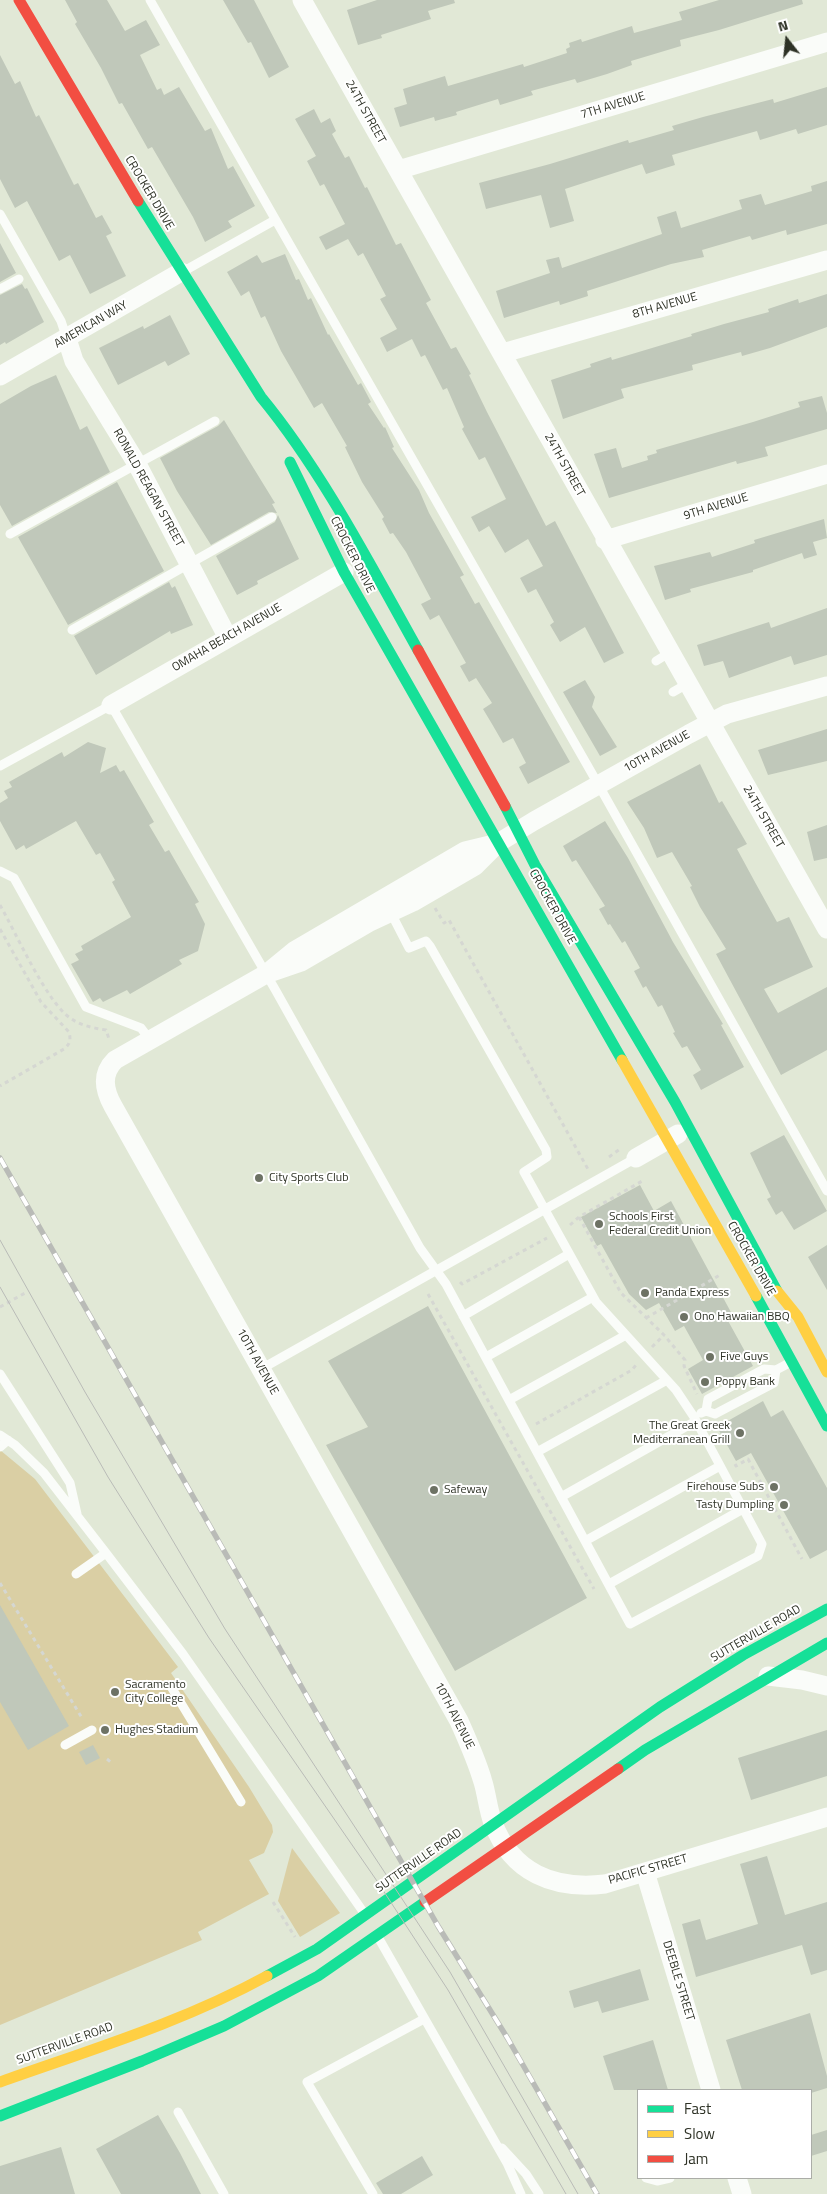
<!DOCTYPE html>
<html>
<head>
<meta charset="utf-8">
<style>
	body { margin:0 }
	#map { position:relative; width:827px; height:2194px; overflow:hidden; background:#e1e8d6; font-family:"Titillium Web",sans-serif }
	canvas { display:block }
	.legend { position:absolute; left:637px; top:2089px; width:175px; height:90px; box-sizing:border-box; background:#fff; border:1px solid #abada8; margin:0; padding:6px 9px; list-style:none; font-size:15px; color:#2e3226 }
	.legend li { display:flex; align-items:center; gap:10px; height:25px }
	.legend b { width:25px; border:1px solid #abada8 }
	.north { position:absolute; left:762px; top:15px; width:50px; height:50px; -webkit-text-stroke:4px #fff; paint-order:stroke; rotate:344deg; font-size:14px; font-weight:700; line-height:20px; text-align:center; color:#2e3226 }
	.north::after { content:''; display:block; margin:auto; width:18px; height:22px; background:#2e3226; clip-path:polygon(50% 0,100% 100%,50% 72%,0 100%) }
</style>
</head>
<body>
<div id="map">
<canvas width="827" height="2194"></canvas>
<ul class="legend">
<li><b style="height:6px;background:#16e098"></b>Fast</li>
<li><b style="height:6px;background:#ffcf43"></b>Slow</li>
<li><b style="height:6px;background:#f24e42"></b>Jam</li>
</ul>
<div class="north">N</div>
</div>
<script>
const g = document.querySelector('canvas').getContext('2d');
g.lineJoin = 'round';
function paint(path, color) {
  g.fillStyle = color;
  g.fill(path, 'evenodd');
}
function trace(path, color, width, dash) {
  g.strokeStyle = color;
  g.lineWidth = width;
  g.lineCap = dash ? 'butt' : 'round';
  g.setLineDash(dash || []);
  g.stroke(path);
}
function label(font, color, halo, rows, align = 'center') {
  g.font = font + ' "Titillium Web",sans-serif';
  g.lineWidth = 4;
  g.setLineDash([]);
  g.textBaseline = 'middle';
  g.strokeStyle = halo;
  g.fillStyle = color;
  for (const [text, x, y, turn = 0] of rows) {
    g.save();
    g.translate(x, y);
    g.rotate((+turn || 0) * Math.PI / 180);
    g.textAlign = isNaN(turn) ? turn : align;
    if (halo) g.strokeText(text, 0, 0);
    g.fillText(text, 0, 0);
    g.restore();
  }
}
const green = new Path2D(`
	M0,1450L35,1479L178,1667L171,1673L249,1787L272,1825L273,1832L264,1853L249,1860L269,1894L198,1932L202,1940L0,2025Z
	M292,1848L340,1913L300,1937L278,1901Z`);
const building = new Path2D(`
	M65,0H107L125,31L146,20L160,45L140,55L157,90L161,88L164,95L179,87L205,131L211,128L228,169L233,166L255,206L228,221L232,227L205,242L193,217L152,147L148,149L122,103L119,104L101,68L75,24L77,22Z
	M223,0H254L289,67L269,78L251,42L248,43Z
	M377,0H454L455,3L428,11L431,19L381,35L382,38L358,45L347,10Z
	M719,0H802L803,4L719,30L680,40L681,46L631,61L632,65L607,74L577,83L575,79L531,91L533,95L500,105L498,99L456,112L457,115L435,121L434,117L400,127L394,108L407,104L403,89L445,76L448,86L523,64L524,67L567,53L566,49L570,47L569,43L581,39L582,42L632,26L634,33L682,20L679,12Z
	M0,55L15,84L20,81L36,117L39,115L74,185L78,183L96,218L102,215L112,233L106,236L126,276L90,294L70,255L59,261L27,201L15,208L0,179Z
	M827,87V125L798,134L796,129L760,140L757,131L672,155L675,165L646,174L642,164L565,189L574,221L550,228L541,195L486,209L479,183L550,164L628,140L629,143L674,130L672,126L703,117L773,99L774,103Z
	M314,109L321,123L330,118L336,131L332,134L345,158L349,156L365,188L367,187L396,245L401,243L431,300L426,303L451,349L456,347L471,374L469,375L487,412L546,526L555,521L624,653L604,663L585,627L560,642L550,625L554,622L536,589L528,593L520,578L543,566L528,539L505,553L489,526L479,532L471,517L506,499L485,457L479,460L462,429L464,427L447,388L443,390L425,355L421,357L412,339L387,352L380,338L397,329L380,299L386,296L363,253L358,256L348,239L326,250L319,237L345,224L324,184L320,186L307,161L316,156L295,119Z
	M827,181V224L787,235L786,230L752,240L750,236L702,250L704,257L671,264L587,291L588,296L560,305L559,301L504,318L496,291L550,273L546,260L559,257L562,268L662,234L657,217L676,211L681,228L742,209L739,200L761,194L765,205L812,191L811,186Z
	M0,243L16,273L0,282Z
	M285,254L296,280L299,279L308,300L311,298L328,335L329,334L358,385L361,383L371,402L368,404L384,428L385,427L394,447L392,448L419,490L429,513L464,575L460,577L475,604L479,602L570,762L528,784L519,767L526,763L513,738L503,743L492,724L483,709L492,703L476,678L469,682L460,666L466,663L439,615L430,620L421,604L431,599L406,552L393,533L390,534L382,519L384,517L362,482L345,447L347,446L322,403L314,408L281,351L265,316L261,318L249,291L241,296L227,272L257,255L262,263Z
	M22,284L25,289L27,288L44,322L6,344L5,342L0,345V295Z
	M827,294V327L770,348L742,356L741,352L692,365L693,370L621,389L624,398L563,419L551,380L591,367L590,364L611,357L612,360L692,336L691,334L724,324L769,312L768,309L798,299L799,303Z
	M170,315L190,354L168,366L165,361L118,385L99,348L143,326L144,329Z
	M56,375L80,430L87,426L110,472L12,526L0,505V404L31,386Z
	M822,396L827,413V429L765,447L768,456L737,464L736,461L609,498L594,454L616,448L622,468L648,460L647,456L657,453L656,450L753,422L800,407L798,402Z
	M224,420L275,503L272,504L277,513L269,512L211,545L177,491L160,458L218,426Z
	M117,482L164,571L68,625L18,537Z
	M278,515L299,559L257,581L258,584L237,595L216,556L275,522Z
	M824,519L827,538L813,542L817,555L804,559L802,553L753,570V572L690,589L691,592L665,600L654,566L710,552L712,557L755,543L754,540Z
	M169,582L172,588L175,586L193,625L171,634L170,631L96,675L74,636Z
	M827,608V655L794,665L791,656L729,678L723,661L704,666L697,645L769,622L771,628Z
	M585,680L595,697L592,707L617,747L600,756L563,692Z
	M827,729V761L768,775L758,750Z
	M88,742L106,748L100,773L116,765L120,772L124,770L154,822L149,825L165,852L169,850L199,902L195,904L205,924L198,951L179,960L182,964L130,994L127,990L103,1002L100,998L93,1002L71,964L79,960L75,954L83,950L81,946L131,917L112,882L115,880L100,853L96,855L76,821L26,849L24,845L16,850L0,821V803L8,798L4,791L12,787L9,782L62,752L64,757Z
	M700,764L719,803L722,801L747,844L737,849L756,884L777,922L789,917L813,967L764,989L778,1013L827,987V1050L781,1075L716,954L726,949L700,907L690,887L692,886L672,852L657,858L644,828L627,802Z
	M605,821L628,858L673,942L723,1024L721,1025L744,1067L701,1090L693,1075L701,1070L687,1046L682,1048L673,1033L675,1032L662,1005L658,1007L646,986L643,988L634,971L640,968L625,941L622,943L610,924L608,925L599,909L605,906L576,860L572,862L563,846Z
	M827,825V858L814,861L807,832Z
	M784,1135L827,1211L794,1230L782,1211L776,1215L767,1199L771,1197L750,1153Z
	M640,1185L654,1211L671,1201L733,1316L727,1319L753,1366L702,1394L688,1369L703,1360L684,1326L675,1331L659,1303L646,1310L629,1294L601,1244L597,1246L581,1217Z
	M827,1245V1290L808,1257Z
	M428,1306L587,1598L455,1671L326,1445L368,1427L328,1361Z
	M763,1401L771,1417L783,1410L827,1488V1550L810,1559L751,1453L736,1461L717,1427Z
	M0,1605L69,1726L28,1750L0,1702Z
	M827,1730V1776L751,1800L738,1758Z
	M93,1745L100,1758L86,1765L79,1752Z
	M767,1856L785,1915L827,1902V1970L811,1975L802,1945L696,1977L682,1924L700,1919L706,1940L758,1924L740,1864Z
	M640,1969L649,2000L602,2013L598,2001L574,2008L569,1991Z
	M810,2013L827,2076V2088L811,2093V2090H742L726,2040Z
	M653,2040L668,2090H614L603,2056Z
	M158,2115L180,2153L201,2194H121L96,2149Z
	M827,2130V2151L811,2156V2135Z
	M61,2147L75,2194H0V2166Z
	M422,2156L433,2175L401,2194H383L376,2183Z`);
const path = new Path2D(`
	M0,905C16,933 46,1001 70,1018C81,1026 94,1028 106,1030L109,1039
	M435,908L444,923L449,920L589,1171
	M0,929L41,1002L69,1032C71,1040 70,1044 64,1049L0,1086
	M609,1157L620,1149
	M579,1217L621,1293L664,1335L685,1360L684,1366L697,1394
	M570,1225L579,1217L644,1180
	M460,1282L462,1284L547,1238
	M428,1294L594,1589
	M0,1307L25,1293
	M646,1318L720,1275
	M652,1347L664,1335
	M536,1424L632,1370L636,1365
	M735,1464L736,1466L748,1459L802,1559
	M0,1583L82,1718
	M107,1759L113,1764
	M273,1902L295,1937`);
const lane = new Path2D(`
	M150,0L598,784L827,1191
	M0,214L61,321L67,339
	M184,271L275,220
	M0,289L19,279
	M10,534L215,421
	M72,630L272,517
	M656,661L669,653
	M673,692L687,684
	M0,766L111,705L276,991L420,1248L446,1284L630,1624L758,1556L762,1544L694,1417L676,1390L596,1302L524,1172L547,1157L546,1150L430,946L426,941L409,948L391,913
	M0,871L14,878L86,1007L141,1028L150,1040
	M463,1316L569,1254
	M486,1357L593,1297
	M261,1369L636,1158
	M0,1374L70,1483L77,1514
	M509,1400L626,1335
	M706,1411L708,1399L764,1369L776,1370L791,1362
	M701,1413L706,1411L715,1414L774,1383L776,1370
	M0,1435L15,1445L44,1473L106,1553L183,1654L364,1913
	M0,1447L8,1440
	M537,1452L667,1380
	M561,1497L696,1421
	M585,1541L720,1466
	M76,1574L106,1553
	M609,1584L743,1509
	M170,1685L241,1802
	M65,1745L92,1730
	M378,1937L507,2163L521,2194
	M178,2112L224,2194
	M502,2148L526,2174L539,2194
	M646,2178L657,2181L670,2178
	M373,2194L307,2082L424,2019`);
const street = new Path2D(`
	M302,0L827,929
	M398,170L827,42
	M67,339L74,361L137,464L228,638
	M503,353L827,260
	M0,376L181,272
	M605,540L827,474
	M111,705L344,572
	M498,843L465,851L294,951L266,974L301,962L368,923L413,902L475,866L498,843L534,821L689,734L727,714L827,686
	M266,974L115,1060C101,1074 104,1090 113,1106L459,1721C468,1741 477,1761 483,1782C487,1795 488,1810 493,1823C512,1873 554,1890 605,1884L827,1817
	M636,1158L678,1134
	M768,1676L802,1680L827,1686
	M645,1872L711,2090
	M737,2178L742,2194`);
const fast = new Path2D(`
	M138,201L261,397C322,471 371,566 418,650
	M290,462L344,572L622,1060
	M505,806L535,865L675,1102L777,1291
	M756,1296L827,1426
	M618,1769L645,1750L827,1643
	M267,1976L317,1949L660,1707L743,1655L827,1609
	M0,2116L142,2061L224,2026L318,1976L425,1902`);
const slow = new Path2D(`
	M622,1060L756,1296
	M777,1291L798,1317L827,1372
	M0,2082C90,2050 183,2022 267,1976`);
const jam = new Path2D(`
	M19,0L138,201
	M418,650L505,806
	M425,1902L618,1769`);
const tram = new Path2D(`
	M0,1240L85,1392L225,1629L450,1972L578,2194
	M0,1287L108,1477L209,1638L377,1881L448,1990L566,2194`);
const rail = new Path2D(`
	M0,1158L438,1926L508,2039L597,2194`);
const markers = [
	[259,1178,5,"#6d7264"],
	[599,1224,5,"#6d7264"],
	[645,1293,5,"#6d7264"],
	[684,1317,5,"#6d7264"],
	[710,1357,5,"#6d7264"],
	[705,1382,5,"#6d7264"],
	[740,1433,5,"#6d7264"],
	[774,1487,5,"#6d7264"],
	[434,1490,5,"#6d7264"],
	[784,1505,5,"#6d7264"],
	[115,1692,5,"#6d7264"],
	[105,1730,5,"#6d7264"]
];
const streetNames = [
	["7TH AVENUE",613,106,-17],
	["24TH STREET",365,112,61],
	["CROCKER DRIVE",149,193,59],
	["8TH AVENUE",665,306,-16],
	["AMERICAN WAY",91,325,-30],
	["24TH STREET",564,465,61],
	["RONALD REAGAN STREET",148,488,61],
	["9TH AVENUE",716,507,-17],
	["CROCKER DRIVE",352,555,63],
	["OMAHA BEACH AVENUE",227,638,-30],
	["10TH AVENUE",657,752,-29],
	["24TH STREET",763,817,60],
	["CROCKER DRIVE",552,907,61],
	["CROCKER DRIVE",751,1259,60],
	["10TH AVENUE",257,1362,61],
	["SUTTERVILLE ROAD",756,1634,-30],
	["10TH AVENUE",454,1716,63],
	["SUTTERVILLE ROAD",419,1861,-35],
	["PACIFIC STREET",648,1870,-16],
	["DEEBLE STREET",678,1981,73],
	["SUTTERVILLE ROAD",65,2044,-20]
];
const poiNames = [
	["City Sports Club",269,1178],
	["Schools First",609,1217],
	["Federal Credit Union",609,1231],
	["Panda Express",655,1293],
	["Ono Hawaiian BBQ",694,1317],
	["Five Guys",720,1357],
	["Poppy Bank",715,1382],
	["The Great Greek",730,1426,"right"],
	["Mediterranean Grill",730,1440,"right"],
	["Firehouse Subs",764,1487,"right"],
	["Safeway",444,1490],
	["Tasty Dumpling",774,1505,"right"],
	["Sacramento",125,1685],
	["City College",125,1699],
	["Hughes Stadium",115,1730]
];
paint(green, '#dacfa4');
paint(building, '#c0c8ba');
trace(path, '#d5d7d2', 3, [4, 4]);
trace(lane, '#fafcf9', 9);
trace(street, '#fafcf9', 19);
trace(fast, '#16e098', 11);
trace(slow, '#ffcf43', 11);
trace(jam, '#f24e42', 11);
trace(tram, '#b9bbb7', 1);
trace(rail, '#b9bbb7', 5.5);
trace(rail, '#fff', 4, [11]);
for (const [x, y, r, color] of markers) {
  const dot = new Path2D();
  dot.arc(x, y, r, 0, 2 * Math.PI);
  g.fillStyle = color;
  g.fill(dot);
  trace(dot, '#fff', 2);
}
label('12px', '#2e3226', '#fff', streetNames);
label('12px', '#2e3226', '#fff', poiNames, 'left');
</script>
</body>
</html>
